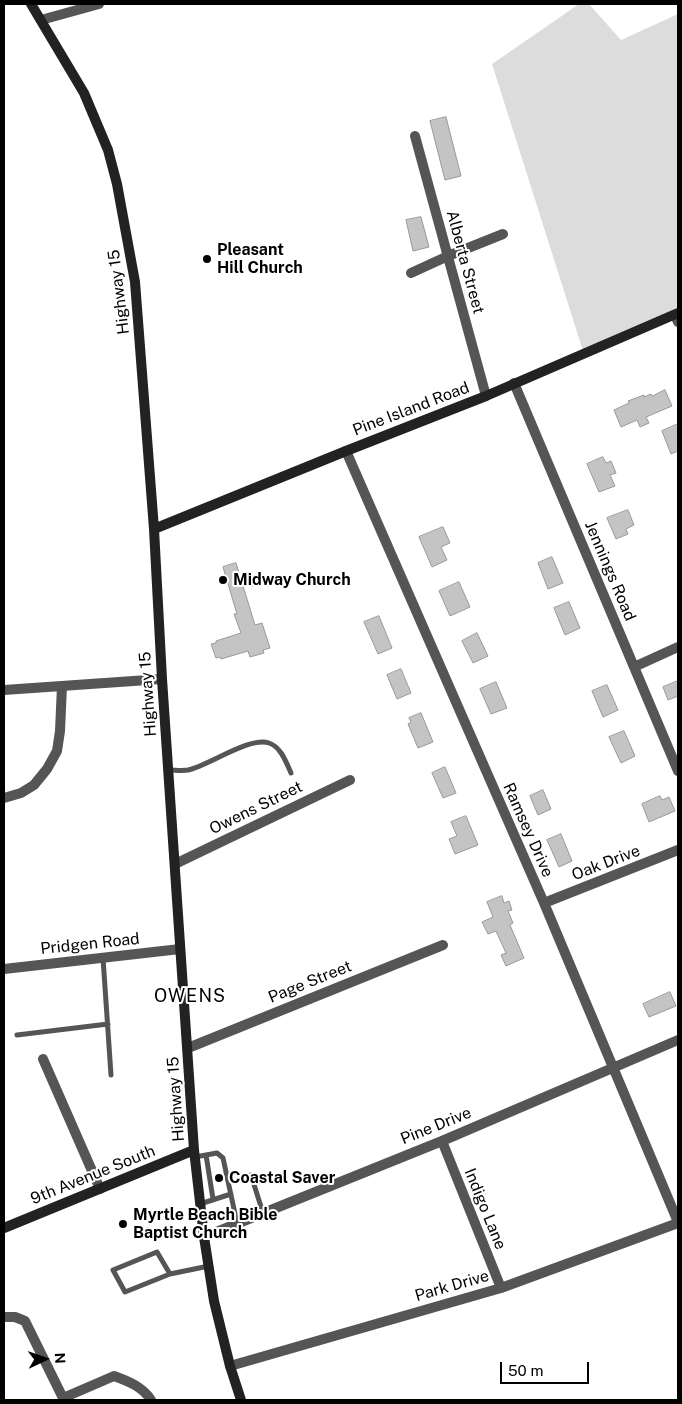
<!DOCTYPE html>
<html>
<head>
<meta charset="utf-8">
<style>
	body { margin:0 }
	#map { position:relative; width:682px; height:1404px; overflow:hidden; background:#fff; font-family:"Public Sans",sans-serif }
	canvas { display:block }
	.frame { position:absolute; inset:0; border:5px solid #000; pointer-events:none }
	.north { position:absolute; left:20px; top:1334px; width:50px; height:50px; -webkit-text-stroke:4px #fff; paint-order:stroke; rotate:87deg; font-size:14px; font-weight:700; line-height:20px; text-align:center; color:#000 }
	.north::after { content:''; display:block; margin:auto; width:18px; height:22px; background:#000; clip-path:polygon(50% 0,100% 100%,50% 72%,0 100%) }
	.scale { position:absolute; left:500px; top:1362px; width:89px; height:22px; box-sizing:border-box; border:2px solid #000; border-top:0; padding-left:6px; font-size:15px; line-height:18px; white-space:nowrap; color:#000; -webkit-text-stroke:4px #fff; paint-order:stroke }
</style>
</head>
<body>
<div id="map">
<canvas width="682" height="1404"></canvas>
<div class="frame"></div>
<div class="north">N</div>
<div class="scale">50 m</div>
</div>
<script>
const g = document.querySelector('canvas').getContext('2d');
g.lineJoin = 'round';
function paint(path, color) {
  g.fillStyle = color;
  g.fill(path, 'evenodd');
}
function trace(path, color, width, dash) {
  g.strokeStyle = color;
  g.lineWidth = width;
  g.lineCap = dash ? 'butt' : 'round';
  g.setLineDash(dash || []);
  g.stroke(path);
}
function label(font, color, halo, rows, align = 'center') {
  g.font = font + ' "Public Sans",sans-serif';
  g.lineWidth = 4;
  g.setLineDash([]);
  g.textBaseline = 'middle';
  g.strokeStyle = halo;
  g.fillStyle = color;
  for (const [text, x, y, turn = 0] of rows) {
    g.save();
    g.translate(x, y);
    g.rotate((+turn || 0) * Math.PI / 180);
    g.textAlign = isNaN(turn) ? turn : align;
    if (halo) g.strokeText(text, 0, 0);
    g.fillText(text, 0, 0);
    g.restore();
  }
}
const green = new Path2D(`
	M579,4H589L621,40L678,14V313L584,354L492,64Z`);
const building = new Path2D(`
	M446,117L461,176L445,180L430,121Z
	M421,217L429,247L413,251L406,220Z
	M665,390L672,406L646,417L649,423L640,427L637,420L621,427L614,410L629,403L628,401L644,395V397L651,394L652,396Z
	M678,424V451L671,454L662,431Z
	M603,457L606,463L611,461L616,473L610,475L615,486L599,492L587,464Z
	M628,510L634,525L626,529L628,534L616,539L607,518Z
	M443,527L450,543L441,547L447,560L432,567L419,537Z
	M552,557L563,583L548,589L538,563Z
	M236,563L255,625L262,623L270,648L263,650L264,653L250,657L248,651L221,659L220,657L216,658L211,644L216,643V641L241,633L234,614H237L223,567Z
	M459,582L470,607L450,616L439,591Z
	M569,602L580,628L565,635L554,608Z
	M379,616L392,648L378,654L364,622Z
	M477,633L488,656L473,663L462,641Z
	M401,669L411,693L397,699L387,675Z
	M678,681V696L668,700L663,687Z
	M496,682L507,708L491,714L480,689Z
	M607,685L618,710L603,717L592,691Z
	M421,713L433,742L418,748L408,724L411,722L409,718Z
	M624,731L635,756L621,763L609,737Z
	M445,767L456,793L443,798L432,773Z
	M543,790L551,809L538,815L530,796Z
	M660,796L662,800L669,797L675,811L649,822L642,804Z
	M466,816L478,845L455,854L449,839L457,836L451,822Z
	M561,834L572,861L559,867L547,840Z
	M502,896L504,903L509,901L512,910L508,911L513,923L510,925L524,958L506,966L501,955L506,953L496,931L488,934L482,922L493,917L487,902Z
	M670,992L676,1006L649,1017L643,1004Z`);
const lane = new Path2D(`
	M168,770C175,770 182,771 188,770C208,766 250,736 269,743C281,747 286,762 291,773
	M103,958L111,1075
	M17,1035L108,1024
	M206,1155L213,1199
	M195,1157L217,1153L223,1158L237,1223
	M251,1175L263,1213
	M200,1204L231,1194
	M170,1274L157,1252L113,1270L125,1292L170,1274L209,1266`);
const street = new Path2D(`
	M41,20L99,4
	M415,136L486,396
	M411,273L448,256L503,234
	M675,315L678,322
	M514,383L678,771
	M346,451L544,903L678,1222
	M634,667L678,647
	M4,690L162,679
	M4,798L21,793L34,785L47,769L57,751L60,731L62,686
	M175,864L350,780
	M544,903L678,850
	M4,969L180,949
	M188,1048L443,945
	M43,1059L100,1189
	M442,1141L501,1288
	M204,1237L442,1141L678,1040
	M4,1317H15L25,1321L64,1400
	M230,1366L501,1288L678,1223
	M63,1398L114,1376C128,1381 143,1387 151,1400`);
const secondary = new Path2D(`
	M31,4L84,93L108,150L117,184L135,282L154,529L162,679L194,1150L204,1237L214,1301L230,1366L241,1400
	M154,529L346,451L486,396L678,313
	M4,1228L194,1150`);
const markers = [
	[207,259,5,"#000"],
	[223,580,5,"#000"],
	[219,1178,5,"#000"],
	[123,1224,5,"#000"]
];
const poiNames = [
	["Pleasant",217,250],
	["Hill Church",217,268],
	["Midway Church",233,580],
	["Coastal Saver",229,1178],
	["Myrtle Beach Bible",133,1215],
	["Baptist Church",133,1233]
];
const streetNames = [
	["Alberta Street",465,262,75],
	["Highway 15",119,292,-97],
	["Pine Island Road",411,409,-21],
	["Jennings Road",610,571,67],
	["Highway 15",148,694,-94],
	["Owens Street",256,808,-26],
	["Ramsey Drive",528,830,66],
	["Oak Drive",606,863,-21],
	["Pridgen Road",90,944,-6],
	["Page Street",310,982,-22],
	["Highway 15",176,1099,-94],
	["Pine Drive",436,1126,-22],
	["9th Avenue South",93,1175,-22],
	["Indigo Lane",485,1209,68],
	["Park Drive",452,1286,-16]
];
const neighbourhoodNames = [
	["OWENS",190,996]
];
paint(green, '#dcdcdc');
paint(building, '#c4c4c4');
trace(building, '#999', 1);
trace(lane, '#555', 5);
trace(street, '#555', 10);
trace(secondary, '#222', 10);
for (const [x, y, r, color] of markers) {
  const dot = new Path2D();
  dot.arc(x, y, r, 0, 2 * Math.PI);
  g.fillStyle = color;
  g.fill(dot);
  trace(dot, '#fff', 2);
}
label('bold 16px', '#000', '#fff', poiNames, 'left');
label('16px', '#000', '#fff', streetNames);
g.letterSpacing = '1px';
label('18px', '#000', '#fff', neighbourhoodNames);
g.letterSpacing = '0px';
</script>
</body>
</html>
